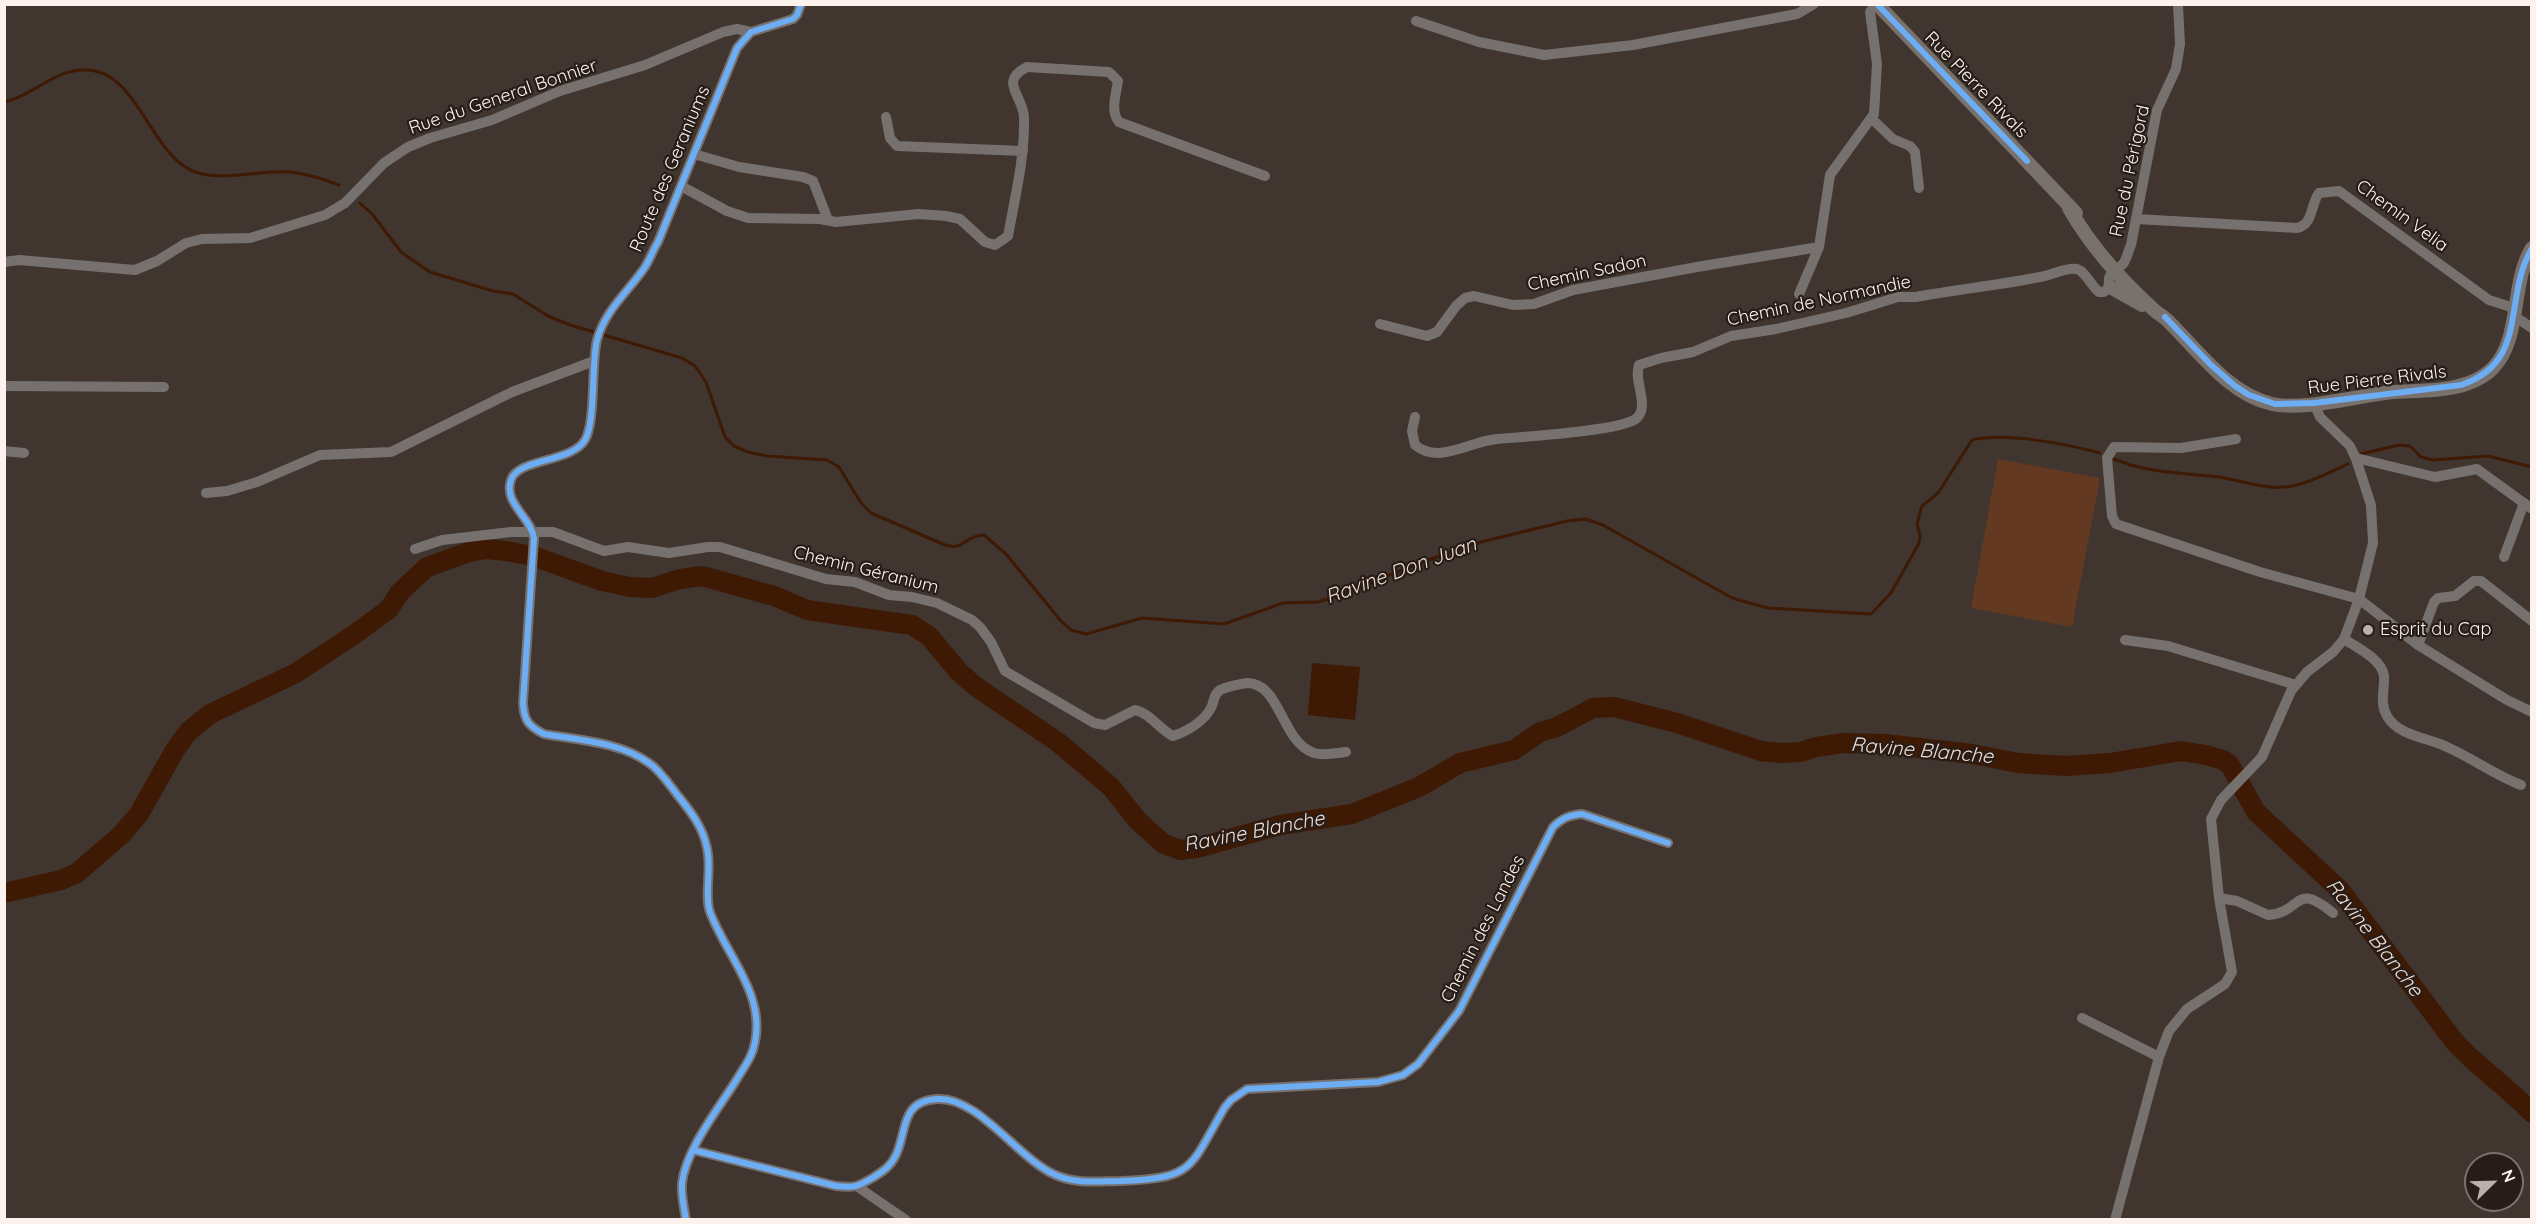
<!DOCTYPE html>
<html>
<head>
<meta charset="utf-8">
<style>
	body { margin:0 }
	#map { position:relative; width:2536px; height:1224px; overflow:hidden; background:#40352f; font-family:Quicksand,sans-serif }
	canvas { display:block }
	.frame { position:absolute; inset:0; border:6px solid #fdf2ed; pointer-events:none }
	.north { position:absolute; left:2464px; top:1152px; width:60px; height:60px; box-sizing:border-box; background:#261d18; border:2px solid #7c726d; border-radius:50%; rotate:67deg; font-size:16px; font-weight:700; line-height:24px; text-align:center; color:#fdf2ed }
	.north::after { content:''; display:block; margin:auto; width:21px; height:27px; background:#bbb0aa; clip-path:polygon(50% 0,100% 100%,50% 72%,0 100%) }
</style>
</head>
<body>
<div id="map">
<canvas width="2536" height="1224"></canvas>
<div class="frame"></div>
<div class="north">N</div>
</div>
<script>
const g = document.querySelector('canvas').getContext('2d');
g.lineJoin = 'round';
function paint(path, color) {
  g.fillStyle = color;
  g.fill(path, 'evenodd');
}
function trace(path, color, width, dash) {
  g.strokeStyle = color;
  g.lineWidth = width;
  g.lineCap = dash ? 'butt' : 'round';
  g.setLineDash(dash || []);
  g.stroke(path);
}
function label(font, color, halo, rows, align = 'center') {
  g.font = font + ' Quicksand,sans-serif';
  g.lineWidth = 4.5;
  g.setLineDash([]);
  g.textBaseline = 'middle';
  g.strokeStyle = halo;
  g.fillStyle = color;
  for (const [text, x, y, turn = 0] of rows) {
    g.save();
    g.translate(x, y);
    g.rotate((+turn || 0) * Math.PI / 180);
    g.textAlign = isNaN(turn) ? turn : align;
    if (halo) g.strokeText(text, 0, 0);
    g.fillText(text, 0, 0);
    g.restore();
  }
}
const green = new Path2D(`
	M1998,459L2100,478L2072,627L1971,608Z`);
const water = new Path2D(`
	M1312,663L1360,667L1355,720L1308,715Z`);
const stream = new Path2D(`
	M4,102C33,96 53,70 84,70C138,68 149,155 195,172C226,182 259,169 290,172C307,174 324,179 339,185
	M360,203L373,215L401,252L430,272L493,291L513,294L548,316L570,325L682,358L695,366L706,382L725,437L734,446L748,452L767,456L827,460L839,467L861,503L871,513L945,545C965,551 963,536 984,535L1006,554L1061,621L1071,630L1086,634L1142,618L1224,624L1283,603L1318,602L1338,596L1422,562L1481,542L1567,521L1585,519L1603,525L1732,598L1768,608L1871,614L1891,593L1919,543L1920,535L1917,524L1922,506L1938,493L1972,440C2005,432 2067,444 2100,453
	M2361,454L2399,445L2410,446L2421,457L2433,460L2488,456L2532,467
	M2114,459C2147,473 2183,473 2219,477C2245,481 2270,492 2297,485C2314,481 2332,471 2348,464`);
const river = new Path2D(`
	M4,893L61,880L77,873L122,834L139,814L175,750L188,732L210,714L296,673L355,634L389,609L400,592L427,567L469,552L486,549L506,551L533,556L602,581L630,587L652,588L680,579L702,576L774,596L807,610L912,625L929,636L959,672L975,686L1059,743L1111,787L1138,821L1164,844L1181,850L1197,848L1280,825L1352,814L1419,787L1460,763L1514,750L1540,732L1557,727L1593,708L1614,707L1677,723L1761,751L1781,753L1801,752L1816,747L1844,743L1885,744L1972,754L2018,763L2065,766L2110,763L2181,751L2206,755L2223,760L2230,765L2256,812L2340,890L2454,1041C2478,1068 2508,1087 2532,1113`);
const minor = new Path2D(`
	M1416,21L1479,42L1544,55L1633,45L1797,14L1814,4
	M886,117L890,138L897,146L1023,151
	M1872,119L1893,139L1910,146L1915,152L1919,188
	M694,154L739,167L803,177L813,181L828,220
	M681,186L727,211L748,218L820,219L836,222L919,214L946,216L960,219L985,242L995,245L1008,236C1015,197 1025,157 1024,117C1023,95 998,82 1027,67L1109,72L1118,81C1116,95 1110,111 1119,122L1265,176
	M2136,219L2297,228C2314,224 2310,205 2319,193L2339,191L2489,300L2514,308
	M4,262L19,260L135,270L157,261L186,243L202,239L250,238L325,215L345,203L384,163L408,147L430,138L492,120L560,91L645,65L723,32L737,29L751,32
	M1799,294L1819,247L1830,175L1874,114L1877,64L1870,12L1876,4
	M2513,319L2520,320L2532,328
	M1380,324L1427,336L1437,332L1456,306L1465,298L1474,296L1513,305L1534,304L1573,290L1697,267L1819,247
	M4,386L164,387
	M1415,417L1412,431L1415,445C1439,465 1470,441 1497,439C1521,437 1623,431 1637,418C1650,405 1633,381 1639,365L1661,358L1693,352L1731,336L1776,329L1846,313L1898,297H1916C1958,289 2002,285 2045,276C2054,274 2067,267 2077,269C2086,272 2091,286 2099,292H2104L2110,287C2105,274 2115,272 2123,264C2127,259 2128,251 2131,245L2157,110L2176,69L2180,44L2178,4
	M2236,439L2181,448L2114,447L2107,458L2112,516L2116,524L2260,572L2359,599L2418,645L2507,700L2532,712
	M4,451L24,453
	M2356,458L2435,477L2477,469L2532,509
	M206,493L227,491L257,482L320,455L391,452L512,392L594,361
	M415,549L442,540L511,532H553L604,551L628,547L669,553L708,547H720L826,579L855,582L889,595L912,597L937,603L972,620L980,627L991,642L1005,671L1094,723L1105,725L1135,710C1150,713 1159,729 1173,736C1188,731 1205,721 1212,706C1214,700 1214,694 1220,690C1226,687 1241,684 1247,683C1281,683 1281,742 1314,753C1323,756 1337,753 1346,752
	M2504,557L2524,503
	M2344,639C2356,647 2382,659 2384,676C2385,690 2379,702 2387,716C2398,736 2429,738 2447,747C2472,758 2495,775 2521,785
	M2125,640L2168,646L2296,685
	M2418,645L2434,602L2438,598L2455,596L2474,581H2481L2532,621
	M2219,898L2237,901L2268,915C2303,913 2293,880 2333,913
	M2082,1018L2159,1057
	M693,1150L836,1186C855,1188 857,1187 874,1177C883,1171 891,1166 896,1155C907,1132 900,1101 937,1099C979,1096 1020,1162 1058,1176C1078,1184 1099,1181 1121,1181C1196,1178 1189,1168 1225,1107L1231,1100L1247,1089L1378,1082L1403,1075L1418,1064L1459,1011L1553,827C1562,818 1570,815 1582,814L1668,843
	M858,1187L906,1220
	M686,1220C684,1208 681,1195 682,1183C686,1149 719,1108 737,1079C744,1067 753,1056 755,1042C765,993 726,955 710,912C704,895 712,868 707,848C703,828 692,813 679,797C670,786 661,771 649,763C620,742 578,740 544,734C528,726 524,720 523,703L534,538C531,517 503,503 511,480C518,458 571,463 585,440C596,421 591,365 597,340C605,310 629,291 645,267C650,259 653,250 658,242L737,48L751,32L793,19L797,15L801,4
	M2115,1220L2159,1057L2169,1031L2187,1009L2225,984L2232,972L2219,898L2211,819L2221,800L2262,757L2291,691L2307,672L2333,652L2344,639L2359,599L2373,543L2371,505L2356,459L2350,446L2320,417L2314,403`);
const major = new Path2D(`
	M1877,4L2076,213
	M2069,208C2090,245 2121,280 2153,309C2157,313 2163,316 2167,320C2198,350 2228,394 2272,404C2306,411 2359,395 2394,392C2426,390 2468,393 2493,368C2522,338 2510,284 2532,248
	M2110,287L2142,305`);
const cycleway = new Path2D(`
	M1877,4L2027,161
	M2165,317L2211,365L2235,386L2249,395L2275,404L2314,403L2461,385C2530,362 2502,299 2532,248
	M693,1150L836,1186C855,1188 857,1187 874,1177C883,1171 891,1166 896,1155C907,1132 900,1101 937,1099C979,1096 1020,1162 1058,1176C1078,1184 1099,1181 1121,1181C1196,1178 1189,1168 1225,1107L1231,1100L1247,1089L1378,1082L1403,1075L1418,1064L1459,1011L1553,827C1562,818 1570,815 1582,814L1668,843
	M686,1220C684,1208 681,1195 682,1183C686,1149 719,1108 737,1079C744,1067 753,1056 755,1042C765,993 726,955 710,912C704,895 712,868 707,848C703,828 692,813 679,797C670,786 661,771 649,763C620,742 578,740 544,734C528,726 524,720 523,703L534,538C531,517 503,503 511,480C518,458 571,463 585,440C596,421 591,365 597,340C605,310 629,291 645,267C650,259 653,250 658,242L737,48L751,32L793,19L797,15L801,4`);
const markers = [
	[2368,630,6,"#bbb0aa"]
];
const streetNames = [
	["Rue Pierre Rivals",1976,85,46],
	["Rue du General Bonnier",503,97,-19],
	["Route des Geraniums",670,169,-67],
	["Rue du Périgord",2130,171,-78],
	["Chemin Velia",2402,216,36],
	["Chemin Sadon",1587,273,-12],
	["Chemin de Normandie",1819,301,-12],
	["Rue Pierre Rivals",2377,380,-7],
	["Chemin Géranium",866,570,14],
	["Chemin des Landes",1483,929,-63]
];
const poiNames = [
	["Esprit du Cap",2380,630]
];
const waterNames = [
	["Ravine Don Juan",1401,571,-20],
	["Ravine Blanche",1922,751,5],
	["Ravine Blanche",1254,832,-11],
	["Ravine Blanche",2374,938,52]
];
paint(green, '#633921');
paint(water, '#3e1a04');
trace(stream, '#3e1a04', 3);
trace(river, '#3e1a04', 20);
trace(minor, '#76716e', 10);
trace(major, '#79716c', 14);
trace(cycleway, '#6dadf4', 6);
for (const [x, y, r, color] of markers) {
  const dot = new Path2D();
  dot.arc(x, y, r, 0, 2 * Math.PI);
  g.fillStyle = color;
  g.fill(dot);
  trace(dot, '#261d18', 2);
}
label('18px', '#fdf2ed', '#261d18', streetNames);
label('18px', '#fdf2ed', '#261d18', poiNames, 'left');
label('italic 20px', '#f1dbcf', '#261d18', waterNames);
</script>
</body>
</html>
